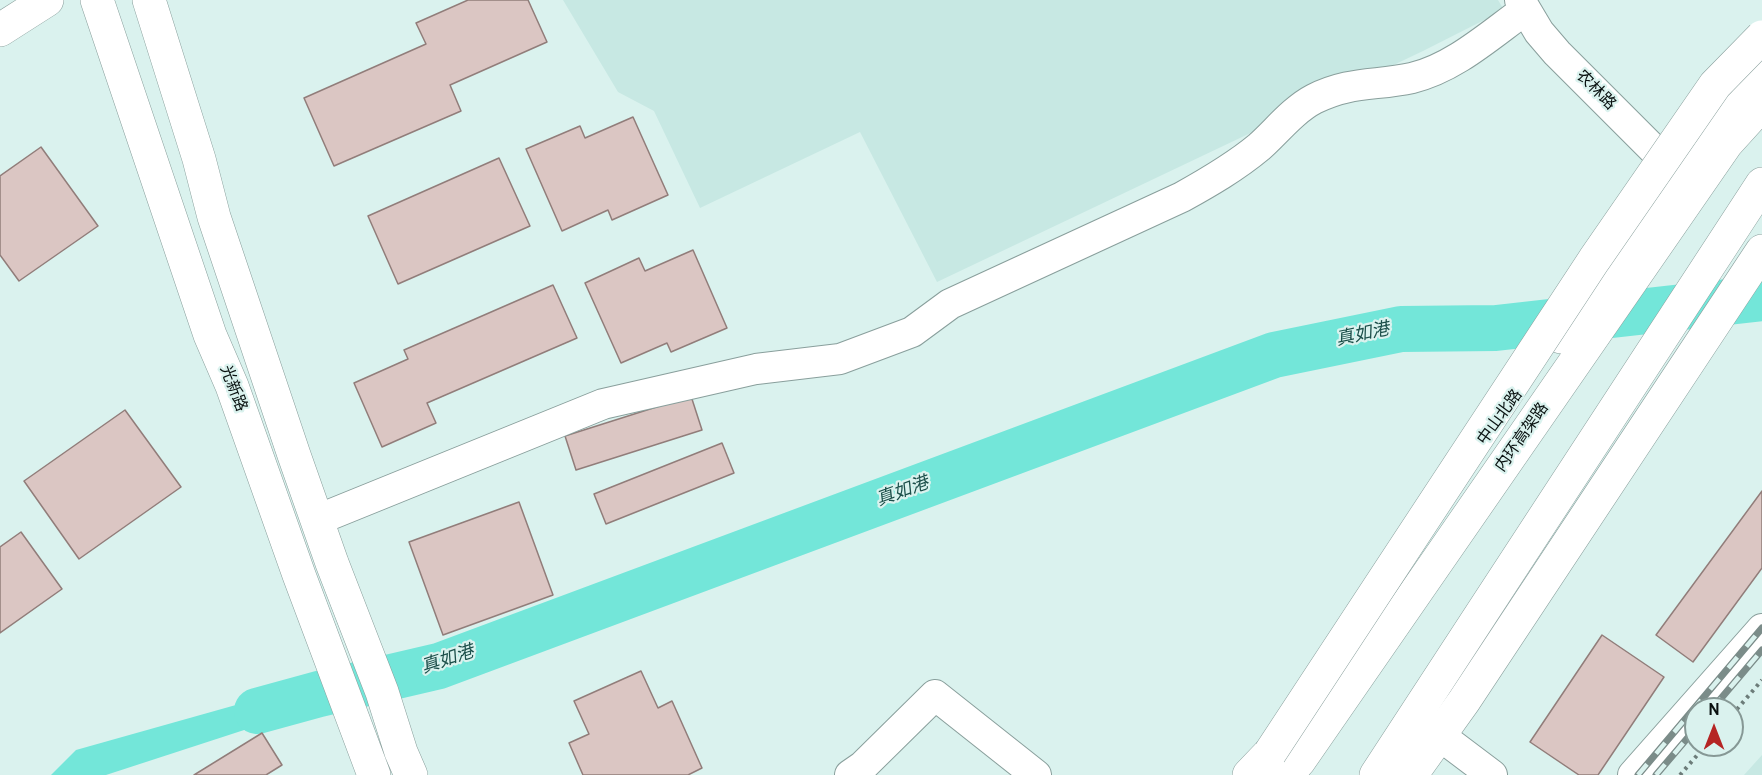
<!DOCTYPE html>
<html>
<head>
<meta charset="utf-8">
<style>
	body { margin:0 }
	#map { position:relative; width:1762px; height:775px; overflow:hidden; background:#daf2ee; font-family:Overpass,sans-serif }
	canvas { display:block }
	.north { position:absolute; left:1684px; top:697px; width:60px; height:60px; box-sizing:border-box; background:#daf2ee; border:2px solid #869895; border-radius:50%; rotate:0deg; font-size:16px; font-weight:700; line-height:24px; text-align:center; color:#091110 }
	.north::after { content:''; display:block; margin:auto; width:21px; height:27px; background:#b52524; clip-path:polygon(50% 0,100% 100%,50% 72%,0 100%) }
</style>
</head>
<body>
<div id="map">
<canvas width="1762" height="775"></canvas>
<div class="north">N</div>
</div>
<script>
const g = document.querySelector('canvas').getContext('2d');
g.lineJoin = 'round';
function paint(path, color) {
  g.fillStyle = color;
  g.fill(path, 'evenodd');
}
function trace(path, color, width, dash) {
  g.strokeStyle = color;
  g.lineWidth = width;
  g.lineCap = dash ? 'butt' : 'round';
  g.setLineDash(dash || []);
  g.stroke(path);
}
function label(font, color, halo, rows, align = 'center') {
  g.font = font + ' Overpass,"Noto Sans SC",sans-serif';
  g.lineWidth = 4.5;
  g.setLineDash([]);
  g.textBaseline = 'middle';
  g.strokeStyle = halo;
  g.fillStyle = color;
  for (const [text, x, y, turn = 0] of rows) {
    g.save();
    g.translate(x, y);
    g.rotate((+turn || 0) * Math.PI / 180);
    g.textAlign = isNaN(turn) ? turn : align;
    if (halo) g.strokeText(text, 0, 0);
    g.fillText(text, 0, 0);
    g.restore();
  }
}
const built = new Path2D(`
	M563,0H1498L1504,10L1423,51L937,282L860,132L700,208L654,111L618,92Z
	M1762,755V775H1744Z`);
const water = new Path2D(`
	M314,683L324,704L106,775H51L76,750Z`);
const river = new Path2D(`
	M257,711L319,694L439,666L1274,355L1401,329L1496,328L1762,298`);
const building = new Path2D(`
	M468,0H528L547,42L450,85L461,111L334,166L304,98L426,44L416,23Z
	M633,117L668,195L612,220L608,210L562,231L526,149L580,126L585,138Z
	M41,147L98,226L19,281L0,255V176Z
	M499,158L530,226L398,284L368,216Z
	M693,250L727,328L671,352L667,343L621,363L585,283L639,258L645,271Z
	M553,285L577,338L427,403L436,423L382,447L354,383L408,359L404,350Z
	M691,396L702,430L576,470L565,436Z
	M125,410L181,487L79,559L24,481Z
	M722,443L734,473L606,524L594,494Z
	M1762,491V568L1693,662L1656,635Z
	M519,502L553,595L443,635L409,542Z
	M21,532L62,589L0,633V547Z
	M1602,635L1664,677L1598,775H1579L1530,742Z
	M641,671L658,708L672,701L702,768L688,775H583L569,743L589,734L574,701Z
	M262,733L282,765L266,775H194Z`);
const path = new Path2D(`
	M1732,715L1762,680
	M1680,775L1706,745`);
const minor = new Path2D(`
	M1520,0L1539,32L1557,53L1679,175
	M317,520L603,404L756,369L840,359L912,332L950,304L1182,197C1209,182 1235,167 1259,147C1276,132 1293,110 1314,99C1350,81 1375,86 1412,78C1454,68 1490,35 1525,10
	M1439,735L1492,775
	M850,775L863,766L935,695L1036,775
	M1633,775L1762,629`);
const tertiary = new Path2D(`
	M0,30L47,0`);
const primary = new Path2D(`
	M97,0L210,335L232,386L299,575L374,775
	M149,0L199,159L214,217L294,455L332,563L382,692L401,752L411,775
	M1561,337L1762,63
	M1411,775L1464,701L1762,251`);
const trunk = new Path2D(`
	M1249,775L1270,753
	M1287,775L1299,761L1726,144L1762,104
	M1376,775L1762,184`);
const rail = new Path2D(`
	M1712,709L1762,650
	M1638,775L1762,628
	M1656,775L1696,728`);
const trunkBridge = new Path2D(`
	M1270,753L1594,260L1715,85L1762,37`);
const streetNames = [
	["农林路",1595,91,45],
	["光新路",232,389,69],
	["中山北路",1501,418,-54],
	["内环高架路",1523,438,-55]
];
const waterNames = [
	["真如港",1363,336,-12],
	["真如港",903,493,-20],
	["真如港",448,661,-18]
];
paint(built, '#c7e8e3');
paint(water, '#73e6d9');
trace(river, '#73e6d9', 46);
paint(building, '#dbc6c3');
trace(building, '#917d7a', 1.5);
trace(minor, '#899f9c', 32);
trace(tertiary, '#899f9c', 34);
trace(primary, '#899f9c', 34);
trace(trunk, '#899f9c', 34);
trace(path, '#6c7c79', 4, [3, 4.5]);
trace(minor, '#fff', 30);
trace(tertiary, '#fff', 33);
trace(primary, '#fff', 33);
trace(trunk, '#fff', 33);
trace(rail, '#7b8c89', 7);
trace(rail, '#daf2ee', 4.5, [14]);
trace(trunkBridge, '#899f9c', 34, []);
trace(trunkBridge, '#fff', 33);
label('16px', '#091110', '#daf2ee', streetNames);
label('italic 18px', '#1b4e49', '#daf2ee', waterNames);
</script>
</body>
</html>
